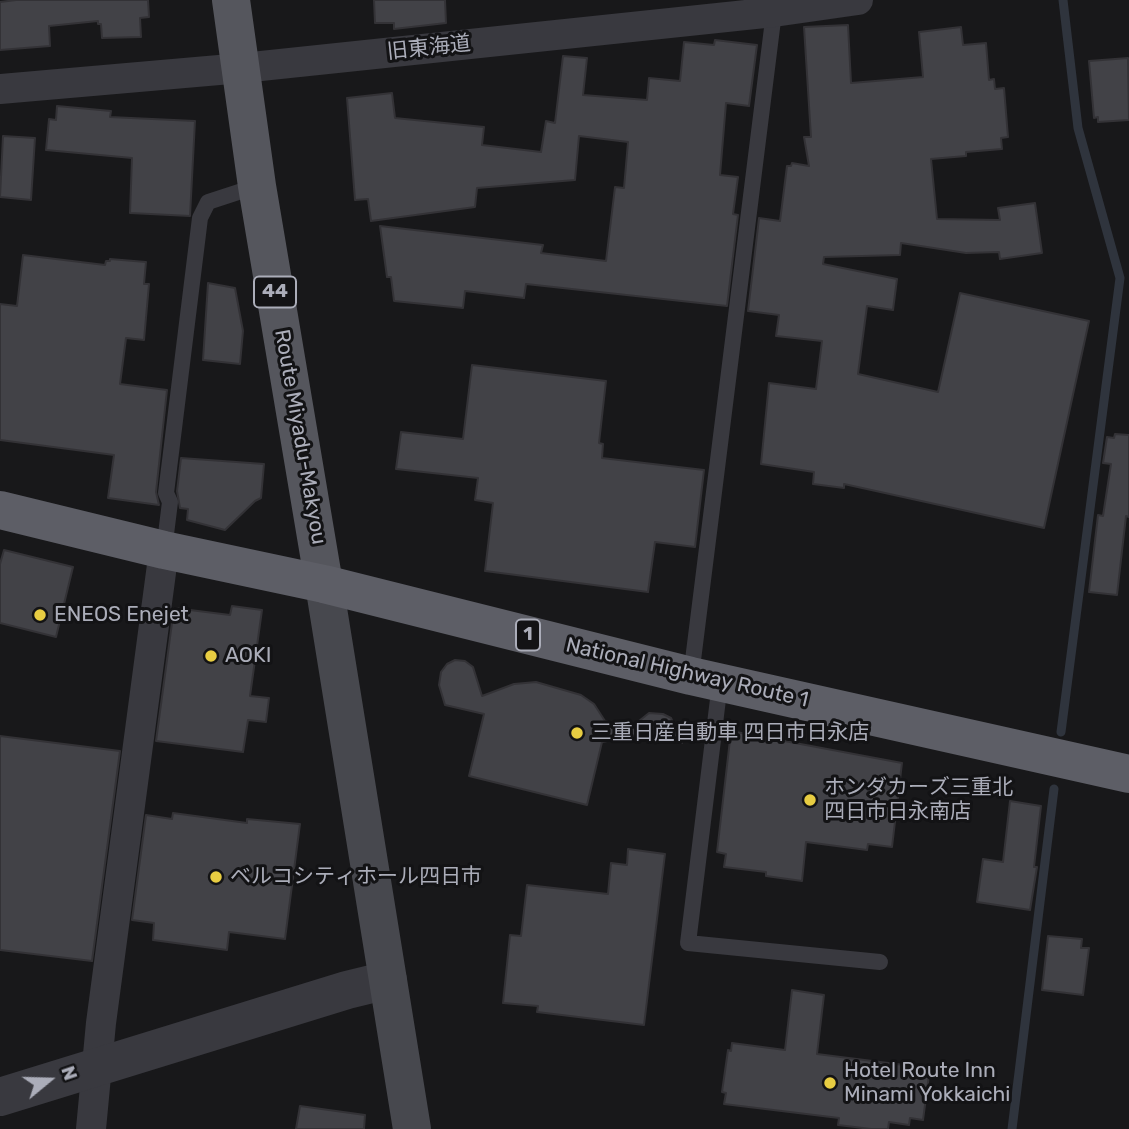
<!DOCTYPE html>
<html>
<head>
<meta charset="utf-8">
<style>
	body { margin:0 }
	#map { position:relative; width:1129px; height:1129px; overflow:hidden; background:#18181a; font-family:Rubik,sans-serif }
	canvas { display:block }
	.north { position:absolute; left:14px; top:1045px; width:70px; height:70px; -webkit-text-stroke:5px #131315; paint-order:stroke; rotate:71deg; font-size:19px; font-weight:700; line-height:28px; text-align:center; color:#abadb9 }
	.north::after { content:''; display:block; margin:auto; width:24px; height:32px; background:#abadb9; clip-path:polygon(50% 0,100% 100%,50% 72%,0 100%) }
</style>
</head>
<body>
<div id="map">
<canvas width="1129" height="1129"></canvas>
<div class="north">N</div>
</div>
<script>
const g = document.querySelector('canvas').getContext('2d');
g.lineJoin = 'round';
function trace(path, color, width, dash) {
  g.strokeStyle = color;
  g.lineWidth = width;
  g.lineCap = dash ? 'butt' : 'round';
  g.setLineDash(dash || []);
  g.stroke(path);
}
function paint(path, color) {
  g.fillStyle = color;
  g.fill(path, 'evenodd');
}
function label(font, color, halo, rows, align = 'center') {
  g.font = font + ' Rubik,"Noto Sans JP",sans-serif';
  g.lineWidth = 6;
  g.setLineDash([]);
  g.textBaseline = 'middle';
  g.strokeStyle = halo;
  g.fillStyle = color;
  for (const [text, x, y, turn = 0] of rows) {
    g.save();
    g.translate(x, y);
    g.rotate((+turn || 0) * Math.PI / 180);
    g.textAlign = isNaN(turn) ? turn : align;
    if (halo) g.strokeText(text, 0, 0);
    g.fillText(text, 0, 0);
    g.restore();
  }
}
const stream = new Path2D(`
	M1061,732L1120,278L1078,128L1063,0
	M1012,1129L1054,789`);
const building = new Path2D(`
	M16,0H148L149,17L140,18L141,37L102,38L101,24H98V21L49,26L50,46L0,50V2Z
	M374,0H445L446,23L394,29V23H375Z
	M848,25L851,83L923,77L919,32L961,27L963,45L986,43L989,80L994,79L995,89L1004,88L1008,137L1001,138L1002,149L966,152V156L931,159L937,219L1000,220L998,208L1035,203L1042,253L1000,259L999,252L966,253L901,243L900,255L824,257L823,264L897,279L893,310L867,306L858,374L938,392L960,293L1089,321L1044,528L844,484V488L813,484L814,472L761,464L769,383L816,389L822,341L776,336L779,315L748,311L759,218L780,221L787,166H791L792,163L809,166L804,137H811L804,27Z
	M715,40L757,45L749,106L726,103L720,175L738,177L733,214L738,215L727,306L526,284L524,298L465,291L463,308L394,301L391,277H387L380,226L543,245L541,253L606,261L615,187L624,188L628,142L579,136L575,180L477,188L475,207L371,221L368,199L355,200L347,98L392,93L395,118L484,127L482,145L541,152L546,121L555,123L563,56L587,58L583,95L647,100L649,78L680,81L684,42L714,45Z
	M1128,58L1129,120L1098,122V117L1094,118L1089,61Z
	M57,106L111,111L110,117L195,121L190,216L130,213L132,158L46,150L49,119L56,120Z
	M3,136L35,138L31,200L0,197Z
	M23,255L105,265L106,261H110V259L146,262L144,284H149L144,340L126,338L120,384L167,390L156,492L159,505L108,498L114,455L0,440V304L17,306Z
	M208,283L235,288L243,331L240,364L203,360Z
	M472,365L606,381L599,443L603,444L602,458L704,470L695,547L655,542L648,592L485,571L493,503L475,500L478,478L396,469L401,432L463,439Z
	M1115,434L1129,435V517L1126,516L1117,595L1089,592L1098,515L1103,516L1111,464L1103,463L1107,437L1114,438Z
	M181,458L264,464L261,498L255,501L225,530L187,520L188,509L180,508L177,491Z
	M4,550L73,567L56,637L0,623V564Z
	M232,606L262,610L250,696L269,698L266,722L248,720L243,752L156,741L174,608L230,615Z
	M455,660L465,661L473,667L482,696L514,684L536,682L581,695L594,704L605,721L629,729L649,713L663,714L671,718L682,743L644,734L602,742L587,805L469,776L484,714L445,705L439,685L441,672L447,664Z
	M731,731L902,763L892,847L868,844L867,850L806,842L802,881L766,876V872L724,867L726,854L717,852Z
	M0,736L120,751L92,961L0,950Z
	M1010,801L1041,806L1034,867H1037L1030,910L977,902L983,859L1003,862Z
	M173,813L247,823V819L300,824L285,939L229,932L227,950L153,940L154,923L132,920L146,815L172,819Z
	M628,849L665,854L644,1025L537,1012L538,1006L503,1003L510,935L521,936L527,885L608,894L611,863L627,865Z
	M1048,936L1082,939L1081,948H1089L1083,995L1042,990Z
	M792,990L824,995L817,1054L928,1068L927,1074L929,1075L923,1120L910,1118L909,1125L889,1122L888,1129H871L838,1125L839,1118L724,1104L726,1093L722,1092L728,1050L731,1051L732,1043L785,1050Z
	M300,1106L365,1115L364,1129H296Z`);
const service = new Path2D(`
	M164,550L170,502L166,493L200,218L208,202L257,186
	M691,676L774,12
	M720,683L688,943L880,962`);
const minor = new Path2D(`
	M0,89L242,68L774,12L858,0
	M91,1129L101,1023L164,550`);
const tertiary = new Path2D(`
	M0,1097L347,990L388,980`);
const secondary = new Path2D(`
	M324,584L412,1129`);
const primary = new Path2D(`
	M231,0L257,186L324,584`);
const trunk = new Path2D(`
	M0,510L164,550L324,584L691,676L1129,774`);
const markers = [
	[40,615,7,"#e8cd42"],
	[211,656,7,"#e8cd42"],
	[577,733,7,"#e8cd42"],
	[810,800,7,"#e8cd42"],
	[216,877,7,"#e8cd42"],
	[830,1083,7,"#e8cd42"]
];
const shields = [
	[275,292,42],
	[528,635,24]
];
const shieldNames = [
	["44",275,292],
	["1",528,635]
];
const streetNames = [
	["旧東海道",429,48,-6],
	["Route Miyadu-Makyou",300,437,80],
	["National Highway Route 1",687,673,13]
];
const poiNames = [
	["ENEOS Enejet",54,615],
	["AOKI",225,656],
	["三重日産自動車 四日市日永店",591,733],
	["ホンダカーズ三重北",824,788],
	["四日市日永南店",824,812],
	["ベルコシティホール四日市",230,877],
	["Hotel Route Inn",844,1071],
	["Minami Yokkaichi",844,1095]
];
trace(stream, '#2f343d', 9);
paint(building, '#424247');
trace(building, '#333236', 2);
trace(service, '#39393f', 16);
trace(minor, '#39393f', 30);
trace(tertiary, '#39393f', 38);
trace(secondary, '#47484e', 38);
trace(primary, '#55565d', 38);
trace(trunk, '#5d5e66', 38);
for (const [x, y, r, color] of markers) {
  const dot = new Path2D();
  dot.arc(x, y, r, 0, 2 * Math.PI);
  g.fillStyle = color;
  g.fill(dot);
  trace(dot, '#131315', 2.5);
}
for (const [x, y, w] of shields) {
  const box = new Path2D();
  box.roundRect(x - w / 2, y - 15.5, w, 31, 5);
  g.fillStyle = '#131315';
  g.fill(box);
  trace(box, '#abadb9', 2);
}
label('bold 19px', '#abadb9', null, shieldNames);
label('21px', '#abadb9', '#131315', streetNames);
label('21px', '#abadb9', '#131315', poiNames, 'left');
</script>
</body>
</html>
